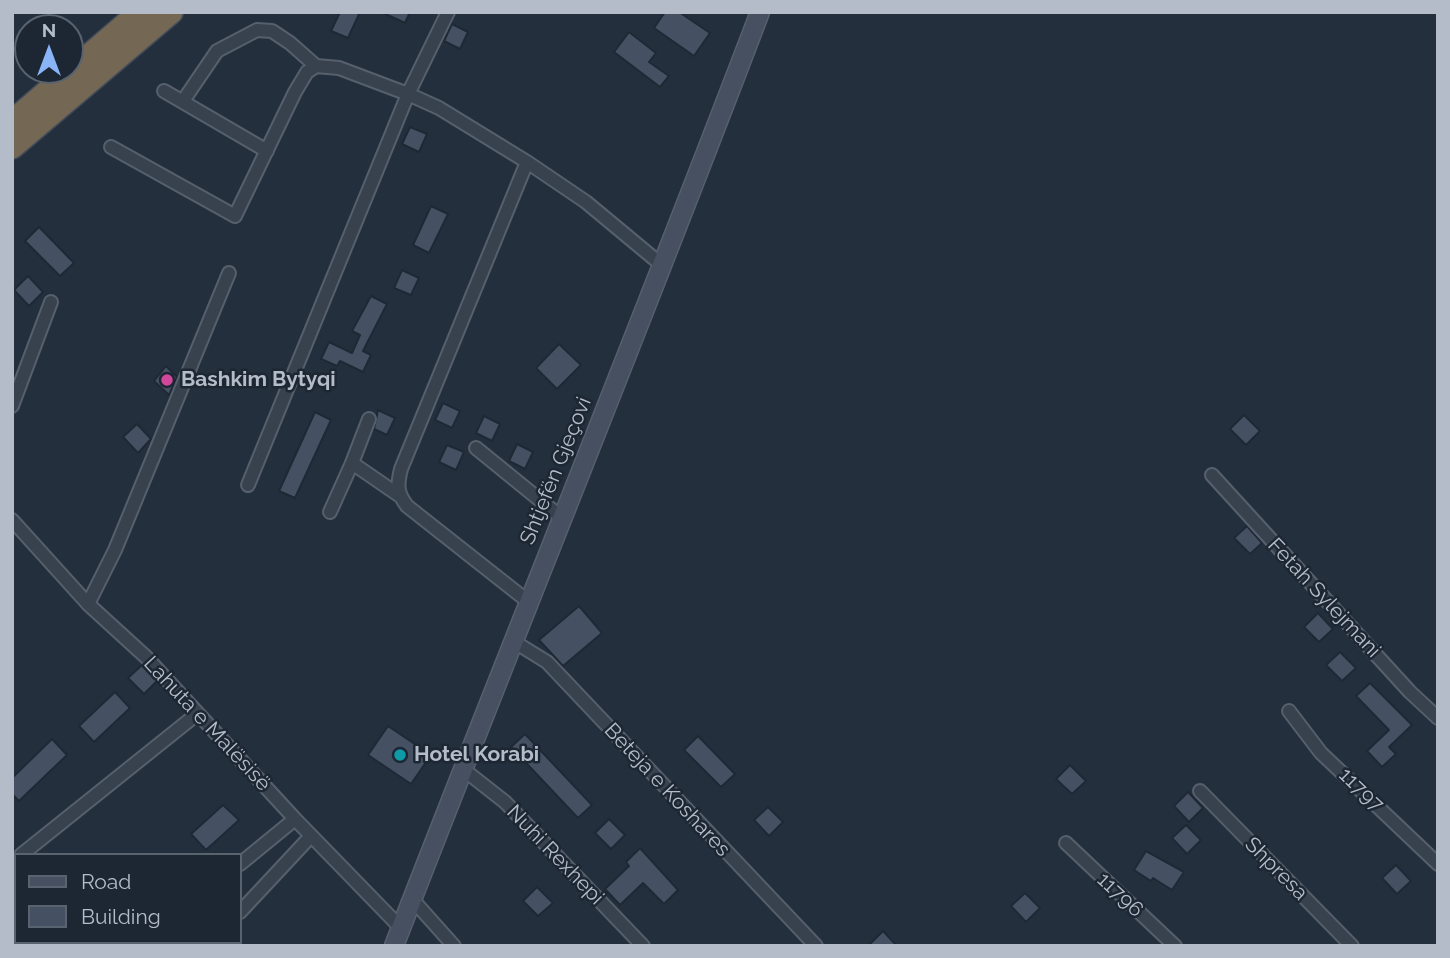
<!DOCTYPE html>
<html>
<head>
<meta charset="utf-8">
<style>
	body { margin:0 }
	#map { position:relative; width:1450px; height:958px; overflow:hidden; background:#242f3e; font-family:Raleway,sans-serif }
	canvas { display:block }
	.frame { position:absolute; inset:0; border:14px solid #b4bcc9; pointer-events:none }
	.legend { position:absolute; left:14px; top:853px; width:228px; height:91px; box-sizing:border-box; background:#1d2633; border:2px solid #59626f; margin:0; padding:9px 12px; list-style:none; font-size:21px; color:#b4bcc9 }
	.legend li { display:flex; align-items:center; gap:14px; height:35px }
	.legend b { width:35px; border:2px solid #59626f }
	.north { position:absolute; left:14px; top:14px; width:70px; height:70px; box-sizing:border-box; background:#1d2633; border:2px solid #59626f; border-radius:50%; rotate:0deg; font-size:19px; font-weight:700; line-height:28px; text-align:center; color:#b4bcc9 }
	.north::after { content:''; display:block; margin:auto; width:24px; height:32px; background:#8ab4f8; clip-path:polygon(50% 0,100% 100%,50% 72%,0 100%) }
</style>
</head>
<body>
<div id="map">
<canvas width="1450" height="958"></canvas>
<div class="frame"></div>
<ul class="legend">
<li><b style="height:9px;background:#465061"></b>Road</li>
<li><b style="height:19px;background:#455162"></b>Building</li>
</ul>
<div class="north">N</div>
</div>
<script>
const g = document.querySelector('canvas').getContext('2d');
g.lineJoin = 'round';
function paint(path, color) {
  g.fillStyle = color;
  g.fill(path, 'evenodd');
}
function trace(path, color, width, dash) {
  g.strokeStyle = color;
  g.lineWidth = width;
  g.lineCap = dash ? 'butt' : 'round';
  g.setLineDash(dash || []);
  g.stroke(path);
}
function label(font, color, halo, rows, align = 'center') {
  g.font = font + ' Raleway,sans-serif';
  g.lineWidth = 5;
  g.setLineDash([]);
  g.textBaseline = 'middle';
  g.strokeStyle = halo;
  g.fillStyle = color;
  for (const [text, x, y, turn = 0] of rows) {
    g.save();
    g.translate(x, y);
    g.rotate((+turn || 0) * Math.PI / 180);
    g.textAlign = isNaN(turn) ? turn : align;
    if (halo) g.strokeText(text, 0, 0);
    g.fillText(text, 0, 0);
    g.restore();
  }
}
const building = new Path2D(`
	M340,12H360L348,38L331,31Z
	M381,12H410L405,23Z
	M665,12H679L710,33L694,56L654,28Z
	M452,24L468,32L460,49L444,41Z
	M629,32L656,53L649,62L669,76L660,87L614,52Z
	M410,127L427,134L419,152L402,144Z
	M431,206L448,214L429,253L413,245Z
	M39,227L74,263L60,276L25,241Z
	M402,270L419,278L411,295L394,288Z
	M28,276L43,292L29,306L14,290Z
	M371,296L387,304L363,351L371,355L363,372L340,361L337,366L321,359L329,342L352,353L360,335L352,331Z
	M559,344L581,365L557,389L536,368Z
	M166,366L177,377L169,395L154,381Z
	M443,403L460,411L452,428L435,420Z
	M378,410L395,418L387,435L374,429Z
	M315,412L331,420L295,498L279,491Z
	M1244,415L1260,431L1246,445L1230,429Z
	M484,416L500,424L492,441L476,433Z
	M137,424L151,439L138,453L123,437Z
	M517,444L533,452L525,469L509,461Z
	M447,445L464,452L456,470L439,462Z
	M1247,526L1262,543L1250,554L1234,538Z
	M579,606L602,633L563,666L539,640Z
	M1318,613L1333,629L1319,642L1304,627Z
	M1340,652L1356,668L1342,681L1326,665Z
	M142,665L157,681L144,694L128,678Z
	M1370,683L1412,725L1389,747L1396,754L1382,767L1367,751L1389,730L1356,696Z
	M115,692L130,708L94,742L79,726Z
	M388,726L431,755L411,784L368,755Z
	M525,734L592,805L578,818L511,747Z
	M698,736L735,774L721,787L684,750Z
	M52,739L67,755L19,801L12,794V778Z
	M1070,765L1086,781L1072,794L1056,779Z
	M1188,792L1203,808L1189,822L1174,806Z
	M223,805L239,820L206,850L191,834Z
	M768,807L783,822L769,836L754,820Z
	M609,819L625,835L611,849L595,833Z
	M1186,825L1201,840L1187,854L1172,838Z
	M640,848L678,890L664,904L643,883L620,905L605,889L629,866L626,862Z
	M1146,851L1184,872L1172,890L1153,878L1151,881L1134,870Z
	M1396,865L1411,881L1397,894L1382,878Z
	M537,887L553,903L538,916L523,901Z
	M1025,893L1040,908L1026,922L1011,906Z
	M883,931L897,946H868Z`);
const street = new Path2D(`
	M164,91L267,151
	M183,101L217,51L257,30L272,31L290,43L316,66L339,68L408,94L439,108L527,162L586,202L663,266
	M111,147L235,216L295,92L307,72L316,66
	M527,162L401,469C397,485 397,493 407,506L530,603
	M12,406L51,302
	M476,448L562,518
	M352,463L369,419
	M1212,475L1410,692L1438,718
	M248,485L408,94L448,12
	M330,512L352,463L400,496
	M12,520L88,604L146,657L295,819L401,928
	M88,604L115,550L229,273
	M513,641L547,662L816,946
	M1289,711L1321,753L1438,864
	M463,769L505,802L643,946
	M1200,791L1352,946
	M1066,843L1175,946
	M21,855L197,714
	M240,864L295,819
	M412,899L454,946
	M240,912L311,836
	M158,946L162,942
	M209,946L212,942`);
const secondary = new Path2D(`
	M394,946C515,634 641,325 760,12`);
const highway = new Path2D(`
	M12,122L140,12
	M12,147L171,12`);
const markers = [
	[167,380,7,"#d1479c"],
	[400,755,7,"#0f9aa8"]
];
const poiNames = [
	["Bashkim Bytyqi",181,380],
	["Hotel Korabi",414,755]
];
const streetNames = [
	["Shtjefën Gjeçovi",556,471,-68],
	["Fetah Sylejmani",1324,598,47],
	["Lahuta e Malësisë",207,724,47],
	["Beteja e Koshares",667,790,47],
	["11797",1361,790,44],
	["Nuhi Rexhepi",555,855,46],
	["Shpresa",1276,869,45],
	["11796",1120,895,43]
];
paint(building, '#455162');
trace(building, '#1f2835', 2);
trace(street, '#565f6c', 16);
trace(secondary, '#565f6c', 21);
trace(highway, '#434c59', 26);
trace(street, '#38414e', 12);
trace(secondary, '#465061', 18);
trace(highway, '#746855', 23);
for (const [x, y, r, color] of markers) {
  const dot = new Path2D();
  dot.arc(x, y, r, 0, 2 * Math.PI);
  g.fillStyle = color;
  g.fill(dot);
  trace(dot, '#1d2633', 2.5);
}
label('bold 21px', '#b4bcc9', '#1d2633', poiNames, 'left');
label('21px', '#b4bcc9', '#1d2633', streetNames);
</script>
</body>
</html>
